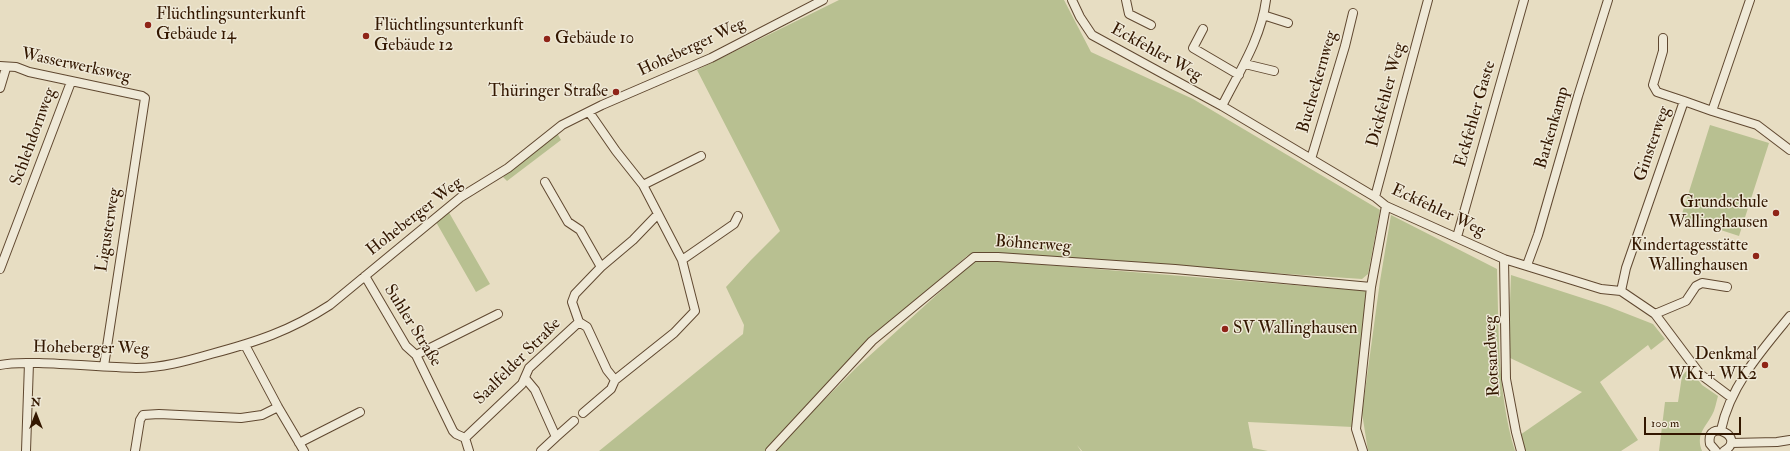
<!DOCTYPE html>
<html>
<head>
<meta charset="utf-8">
<style>
	body { margin:0 }
	#map { position:relative; width:1790px; height:451px; overflow:hidden; background:#e7ddc2; font-family:"IM FELL Double Pica",serif }
	canvas { display:block }
	.north { position:absolute; left:16px; top:395px; width:40px; height:40px; -webkit-text-stroke:3px #efe9d7; paint-order:stroke; rotate:0deg; font-size:11px; font-weight:700; line-height:16px; text-align:center; color:#331700 }
	.north::after { content:''; display:block; margin:auto; width:14px; height:18px; background:#331700; clip-path:polygon(50% 0,100% 100%,50% 72%,0 100%) }
	.scale { position:absolute; left:1644px; top:417px; width:97px; height:18px; box-sizing:border-box; border:2px solid #331700; border-top:0; padding-left:5px; font-size:12px; line-height:14px; white-space:nowrap; color:#331700; -webkit-text-stroke:3px #efe9d7; paint-order:stroke }
</style>
</head>
<body>
<div id="map">
<canvas width="1790" height="451"></canvas>
<div class="north">N</div>
<div class="scale">100 m</div>
</div>
<script>
const g = document.querySelector('canvas').getContext('2d');
g.lineJoin = 'round';
function paint(path, color) {
  g.fillStyle = color;
  g.fill(path, 'evenodd');
}
function trace(path, color, width, dash) {
  g.strokeStyle = color;
  g.lineWidth = width;
  g.lineCap = dash ? 'butt' : 'round';
  g.setLineDash(dash || []);
  g.stroke(path);
}
function label(font, color, halo, rows, align = 'center') {
  g.font = font + ' "IM FELL Double Pica",serif';
  g.lineWidth = 3;
  g.setLineDash([]);
  g.textBaseline = 'middle';
  g.strokeStyle = halo;
  g.fillStyle = color;
  for (const [text, x, y, turn = 0] of rows) {
    g.save();
    g.translate(x, y);
    g.rotate((+turn || 0) * Math.PI / 180);
    g.textAlign = isNaN(turn) ? turn : align;
    if (halo) g.strokeText(text, 0, 0);
    g.fillText(text, 0, 0);
    g.restore();
  }
}
const green = new Path2D(`
	M839,0H1064L1091,52L1193,99L1380,210L1368,274L1362,279L975,253L967,256L869,340L801,414L821,403L857,367L973,262L997,261L1367,291L1353,427L1248,422L1253,448L1268,451H1082L1077,445L1081,451H599L743,334L744,325L726,287L751,260L780,231L697,70Z
	M1710,125L1769,143L1739,236L1681,217Z
	M557,133L561,140L507,181L503,177Z
	M447,209L490,284L476,292L436,222Z
	M1391,215L1497,269C1499,330 1497,392 1515,451H1368L1362,413L1380,281Z
	M1511,275L1607,306L1653,324L1665,339L1651,350L1648,345L1600,382L1638,440L1621,451H1525L1520,435L1582,392L1508,357Z
	M1689,368L1702,385L1718,396C1716,403 1715,410 1712,415C1704,429 1696,435 1702,451H1659L1665,402H1678L1682,376Z`);
const minor = new Path2D(`
	M1072,0L1080,17L1092,35L1222,106L1375,197L1386,206L1504,259L1601,289L1621,291L1655,314L1700,374L1732,398
	M1126,0L1129,14L1151,25
	M1263,15L1288,23
	M1203,29L1193,48L1239,75
	M1663,38V51L1653,85L1657,92L1684,101
	M1245,64L1274,71
	M0,66L16,67L29,72L142,96L145,98L104,366
	M0,88L6,68
	M1222,106C1239,72 1261,39 1266,0
	M1712,111L1757,125L1790,150
	M1311,159L1345,46L1353,13
	M545,182L568,222L580,230L601,267L633,240L658,214
	M643,185L701,156
	M1375,197L1428,0
	M1457,237L1524,0
	M1504,259L1506,379L1516,432L1521,451
	M682,260L734,224L738,216
	M1527,265L1538,235L1578,96L1608,0
	M0,269L71,82
	M365,276L406,346L416,355L453,431L456,434L465,438L469,451
	M1621,291L1626,268L1684,101L1712,111L1750,0
	M1655,314L1686,301L1696,286L1702,283L1727,287
	M579,322L587,327L607,370L615,380
	M245,345L278,407L304,451
	M416,355L498,314
	M0,365C13,362 26,363 39,363C72,364 104,367 136,368C161,368 187,361 211,354C256,342 290,331 330,305L461,197L508,168L562,125L602,105L711,58L823,0
	M525,378L535,390L556,437L541,451
	M583,413L611,389L615,380L674,333L695,311L682,260L643,185L616,151L589,112
	M1721,430C1730,386 1762,350 1790,316
	M556,437L574,421
	M465,438L522,384L529,368L579,322L572,302L575,294L601,267
	M299,443L360,412
	M1731,443L1777,442L1790,440
	M26,451L29,363
	M135,451L140,420L143,415L159,414L241,418L262,415L278,407
	M770,451L872,341L974,257H998L1175,269L1371,287
	M1363,451L1356,429L1371,287L1386,206
	M1716,451L1710,444C1705,417 1748,437 1724,451`);
const markers = [
	[148,25,4,"#8f2418"],
	[366,36,4,"#8f2418"],
	[547,39,4,"#8f2418"],
	[616,92,4,"#8f2418"],
	[1776,213,4,"#8f2418"],
	[1756,256,4,"#8f2418"],
	[1225,329,4,"#8f2418"],
	[1765,365,4,"#8f2418"]
];
const poiNames = [
	["Flüchtlingsunterkunft",156,15],
	["Gebäude 14",156,35],
	["Flüchtlingsunterkunft",374,26],
	["Gebäude 12",374,46],
	["Gebäude 10",555,39],
	["Thüringer Straße",608,92,"right"],
	["Grundschule",1768,203,"right"],
	["Wallinghausen",1768,223,"right"],
	["Kindertagesstätte",1748,246,"right"],
	["Wallinghausen",1748,266,"right"],
	["SV Wallinghausen",1233,329],
	["Denkmal",1757,355,"right"],
	["WK1 + WK2",1757,375,"right"]
];
const streetNames = [
	["Hoheberger Weg",692,48,-25],
	["Eckfehler Weg",1156,53,29],
	["Wasserwerksweg",76,66,12],
	["Bucheckernweg",1318,82,-74],
	["Dickfehler Weg",1387,95,-75],
	["Eckfehler Gaste",1476,114,-74],
	["Barkenkamp",1553,128,-74],
	["Schlehdornweg",34,137,-70],
	["Ginsterweg",1653,144,-71],
	["Eckfehler Weg",1438,211,25],
	["Hoheberger Weg",415,217,-38],
	["Ligusterweg",109,230,-81],
	["Böhnerweg",1033,245,4],
	["Suhler Straße",412,326,58],
	["Hoheberger Weg",91,349,1],
	["Rotsandweg",1493,356,-93],
	["Saalfelder Straße",518,362,-45]
];
paint(green, '#b8c091');
trace(minor, '#604830', 10);
trace(minor, '#efe9d7', 8);
for (const [x, y, r, color] of markers) {
  const dot = new Path2D();
  dot.arc(x, y, r, 0, 2 * Math.PI);
  g.fillStyle = color;
  g.fill(dot);
  trace(dot, '#efe9d7', 1.5);
}
label('17px', '#331700', '#efe9d7', poiNames, 'left');
label('17px', '#331700', '#efe9d7', streetNames);
</script>
</body>
</html>
